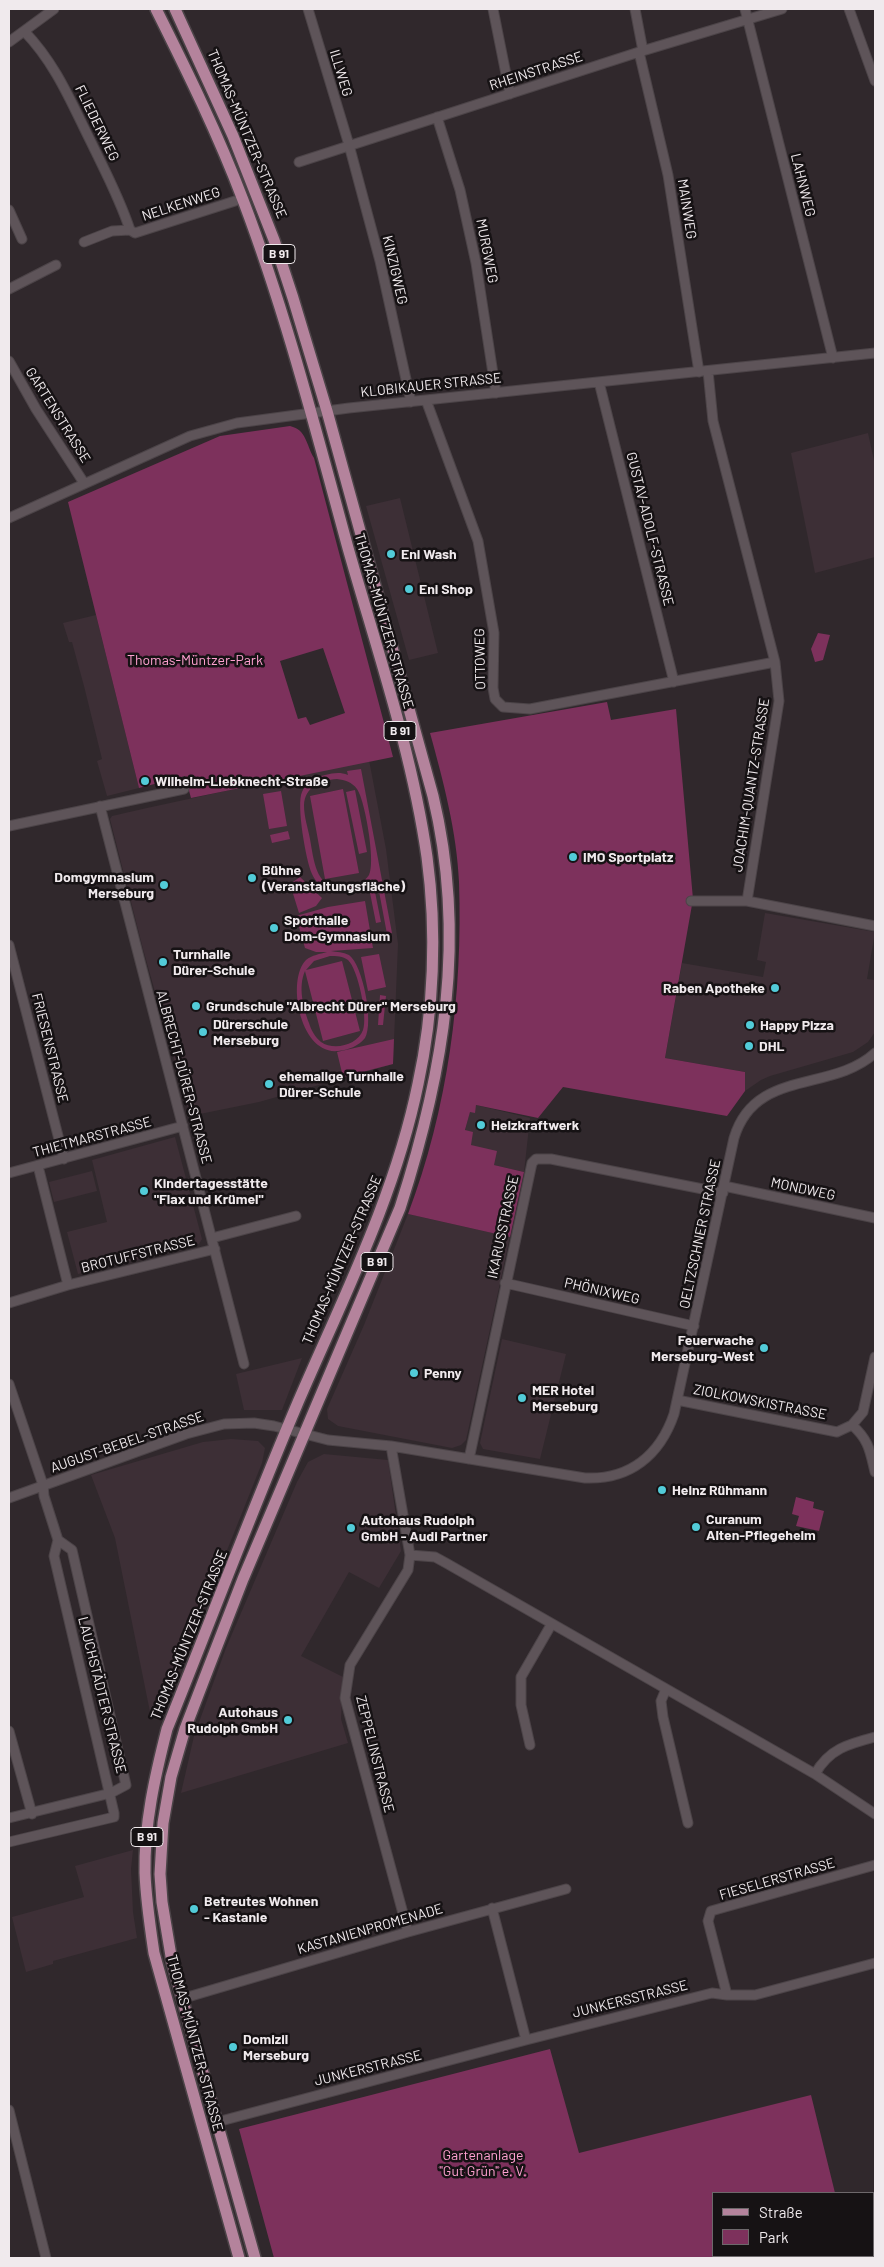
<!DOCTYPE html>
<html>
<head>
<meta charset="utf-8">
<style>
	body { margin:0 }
	#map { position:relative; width:884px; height:2267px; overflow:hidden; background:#30282c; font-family:Barlow,sans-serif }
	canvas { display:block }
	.frame { position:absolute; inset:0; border:10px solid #f0eaed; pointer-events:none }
	.legend { position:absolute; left:712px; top:2192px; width:162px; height:65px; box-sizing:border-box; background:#161214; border:1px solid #6d686b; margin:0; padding:6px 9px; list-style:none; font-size:15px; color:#f0eaed }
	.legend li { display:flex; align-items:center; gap:10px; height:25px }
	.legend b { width:25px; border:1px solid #6d686b }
</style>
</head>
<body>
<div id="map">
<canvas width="884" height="2267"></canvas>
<div class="frame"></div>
<ul class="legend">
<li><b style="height:6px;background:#b4839c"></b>Straße</li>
<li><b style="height:14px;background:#7d315c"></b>Park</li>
</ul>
</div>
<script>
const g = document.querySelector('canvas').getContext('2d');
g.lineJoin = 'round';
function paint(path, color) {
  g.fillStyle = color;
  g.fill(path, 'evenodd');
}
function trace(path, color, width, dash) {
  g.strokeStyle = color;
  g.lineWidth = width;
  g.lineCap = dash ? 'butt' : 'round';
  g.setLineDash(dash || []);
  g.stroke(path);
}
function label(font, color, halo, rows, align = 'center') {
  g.font = font + ' Barlow,sans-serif';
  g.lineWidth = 5;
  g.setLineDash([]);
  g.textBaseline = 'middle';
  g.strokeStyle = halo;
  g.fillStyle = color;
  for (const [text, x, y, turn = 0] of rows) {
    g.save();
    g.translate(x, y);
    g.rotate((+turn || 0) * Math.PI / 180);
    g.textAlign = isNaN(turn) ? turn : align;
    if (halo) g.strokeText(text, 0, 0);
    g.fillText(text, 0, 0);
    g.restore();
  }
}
const built = new Path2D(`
	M868,433L875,465V557L815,573L791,453Z
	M400,498L438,653L409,660L366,506Z
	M96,615L139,788L107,796L97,761L102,759L84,686L72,642H69L63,623Z
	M369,760L386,849L398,944L393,1064L259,1102L190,1116L143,949L110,819L112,816L147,808Z
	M765,913L875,932L867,979L875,980V1032L868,1042L853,1052L770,1076L761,1080L745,1091V1072L665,1058L682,963L763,977L766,962L757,960Z
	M476,1105L530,1118L524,1172L494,1165L471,1145L465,1131L470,1111Z
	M175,1137L202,1239L199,1244L78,1274L67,1232L107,1222L92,1160Z
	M92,1171L97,1191L54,1202L49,1182Z
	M408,1214L510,1237L466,1440L461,1445L452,1448L338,1426L328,1419L327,1409L364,1325Z
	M502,1339L566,1354L540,1459L483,1449L480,1443Z
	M302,1358L282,1410H244L236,1374Z
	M231,1439L258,1441L265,1448L262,1463L161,1715L150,1712L115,1538L91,1475L203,1442Z
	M324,1454L388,1460L401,1551L379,1588L349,1572L301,1656L343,1677L341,1719L348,1743L181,1793L194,1736L226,1648L297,1482L308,1462Z
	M133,1850L131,1869L133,1912L137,1938L53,1961V1964L26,1972L12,1917L84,1897L75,1866Z`);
const green = new Path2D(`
	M290,426C307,430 306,445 314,458L393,757L191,798L185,776L139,788L68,502L220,436ZM323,648L345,713L310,725L306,717L298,719L280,661Z
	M818,633L830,635L823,660L815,662L811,649Z
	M607,702L611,720L676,709L693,899L665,1058L745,1072V1091L727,1116L563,1087L538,1118L476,1105L475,1113L470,1112L465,1130L473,1132L471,1145L497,1151L494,1165L524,1172L510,1237L408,1214C448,1109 463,994 459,882C457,832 443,780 430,733Z
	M361,769L392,933L387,934L378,886L374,887L381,922L376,923L369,888C356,891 340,896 327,890C321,887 315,881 312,874C306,861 296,804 302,792C306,782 315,777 325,775C334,773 340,772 348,775L347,771ZM337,779C345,780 352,782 357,789C365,800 376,863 369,875C364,883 355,885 346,887C316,892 314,861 310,839C308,828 304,817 304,805C305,787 320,780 337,779Z
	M343,789L359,873L325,879L310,796Z
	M355,790L367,852L359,854L346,792Z
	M281,791L287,826L269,829L263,794Z
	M288,831L290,839L272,843L270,835Z
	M300,877L322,898L316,906L299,913L290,884Z
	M365,901L373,948L331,951C337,952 343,952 349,955C363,965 374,1023 365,1038C359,1046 348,1050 338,1051C300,1055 286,980 306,960C312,955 320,954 327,952H316L305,948L296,916L328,907ZM330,956C336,956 343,956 348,960C358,969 368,1017 363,1030C358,1045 334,1051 321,1042C315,1037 311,1030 309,1023C303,1007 298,987 305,971L323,1041L360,1031L342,961L306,970L314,961Z
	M379,954L386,987L368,991L361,957Z
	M380,995L386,996L383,1025H378Z
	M394,1039L393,1064L343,1077L337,1052Z
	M796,1497L814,1502L813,1508L824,1511L819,1531L796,1526L799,1516L792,1514Z
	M550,2049L579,2153L811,2095L835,2193H713V2256H837L838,2258H274L239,2129Z`);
const minor = new Path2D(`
	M308,9L349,145L380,261L411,402
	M493,9L510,94
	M635,9L643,51
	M745,9L833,358
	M849,9L875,81
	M24,31C56,64 71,102 91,142C105,171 120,199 130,230L135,233L235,201
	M9,42L54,9
	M639,52L668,175L699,372
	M437,117L460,190L476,263L496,393
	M299,162L639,52L782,9
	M9,210L22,239
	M84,242L112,231L130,230
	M9,289L56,265
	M9,361L36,409L84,483
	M708,371L713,421L775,662L779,701L747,901L875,926
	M599,382L674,682
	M426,400L478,541L494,633L493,688L495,699L503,707L530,709L775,662
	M9,518L190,436L237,423L349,408L875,353
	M100,806L244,1364
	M9,826L184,789
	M691,901H747
	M9,945L64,1159
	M38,1166L68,1285
	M9,1173L183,1126
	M724,1186L875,1218
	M212,1238L296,1216
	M505,1283L694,1326
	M9,1303L68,1285L215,1249
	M9,1384L43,1485L44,1496L58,1540L54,1556L114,1813V1817L9,1842
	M677,1400L837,1432L852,1425L863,1412L875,1357
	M852,1425C869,1440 870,1451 875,1472
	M391,1446L410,1555L408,1570L350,1665L345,1698L408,1932
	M469,1459L532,1163L536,1159H551L723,1193
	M9,1498L186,1434L224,1424L254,1423L274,1426L328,1440L391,1446L585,1478C630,1480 660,1455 674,1414L734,1138C755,1068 831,1093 875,1053
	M410,1555L435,1557L446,1563L815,1774L875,1814
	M666,1689L661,1701L663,1717L688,1823
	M9,1731L32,1814
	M530,1745L521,1705V1677L551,1625
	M815,1774C829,1749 848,1744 875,1737
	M9,1818L111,1793L126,1785L72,1550L58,1540
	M492,1908L526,2040L712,1993L727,1995H755L875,1963
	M727,1995L708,1921L711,1911L875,1865
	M181,1999L408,1932L566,1889
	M9,2110L46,2258
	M217,2122L526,2040`);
const major = new Path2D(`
	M156,9C187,71 218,134 243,200C286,313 316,431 348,548C377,650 412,752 427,857C437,931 434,1011 418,1084C395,1197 341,1302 296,1407C251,1513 210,1622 167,1729C155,1776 144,1824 145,1873C146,1900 150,1926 154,1953L239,2258
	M175,9L233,136L274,240L293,298L327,411L433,796C467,938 444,1072 400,1208L243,1579L210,1664L185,1729L171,1777L163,1823L160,1874L162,1902L172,1962L255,2258`);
const markers = [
	[391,554,5,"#52cbd8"],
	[409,589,5,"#52cbd8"],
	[145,781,5,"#52cbd8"],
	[573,857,5,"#52cbd8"],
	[252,878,5,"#52cbd8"],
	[164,885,5,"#52cbd8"],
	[274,928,5,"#52cbd8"],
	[163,962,5,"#52cbd8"],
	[775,988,5,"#52cbd8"],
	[196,1006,5,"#52cbd8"],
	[750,1025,5,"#52cbd8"],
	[203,1032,5,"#52cbd8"],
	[749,1046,5,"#52cbd8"],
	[269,1084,5,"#52cbd8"],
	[481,1125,5,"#52cbd8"],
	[144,1191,5,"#52cbd8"],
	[764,1348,5,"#52cbd8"],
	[414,1373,5,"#52cbd8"],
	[522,1398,5,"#52cbd8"],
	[662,1490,5,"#52cbd8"],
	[696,1527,5,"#52cbd8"],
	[351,1528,5,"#52cbd8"],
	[288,1720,5,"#52cbd8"],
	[194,1909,5,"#52cbd8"],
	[233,2047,5,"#52cbd8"]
];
const shields = [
	[279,254,32],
	[400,731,32],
	[377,1262,32],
	[147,1837,32]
];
const shieldNames = [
	["B 91",279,254],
	["B 91",400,731],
	["B 91",377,1262],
	["B 91",147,1837]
];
const streetNames = [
	["RHEINSTRASSE",536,71,-18],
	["ILLWEG",341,73,73],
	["FLIEDERWEG",97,123,64],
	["THOMAS-MÜNTZER-STRASSE",247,134,67],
	["LAHNWEG",803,185,76],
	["NELKENWEG",181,204,-18],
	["MAINWEG",687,209,81],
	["MURGWEG",487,251,79],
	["KINZIGWEG",395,270,77],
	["KLOBIKAUER STRASSE",431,385,-6],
	["GARTENSTRASSE",58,415,58],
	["GUSTAV-ADOLF-STRASSE",650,529,76],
	["THOMAS-MÜNTZER-STRASSE",384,621,74],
	["OTTOWEG",480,659,-91],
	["JOACHIM-QUANTZ-STRASSE",751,785,-81],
	["FRIESENSTRASSE",50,1048,76],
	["ALBRECHT-DÜRER-STRASSE",184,1077,75],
	["THIETMARSTRASSE",92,1137,-15],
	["MONDWEG",803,1189,12],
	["IKARUSSTRASSE",503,1227,-78],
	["OELTZSCHNER STRASSE",700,1234,-78],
	["BROTUFFSTRASSE",138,1254,-14],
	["THOMAS-MÜNTZER-STRASSE",342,1260,-67],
	["PHÖNIXWEG",602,1291,13],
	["ZIOLKOWSKISTRASSE",760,1402,11],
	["AUGUST-BEBEL-STRASSE",127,1442,-19],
	["THOMAS-MÜNTZER-STRASSE",189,1635,-68],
	["LAUCHSTÄDTER STRASSE",102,1695,76],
	["ZEPPELINSTRASSE",375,1754,76],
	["FIESELERSTRASSE",777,1879,-16],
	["KASTANIENPROMENADE",370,1929,-16],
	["JUNKERSSTRASSE",630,1999,-14],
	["THOMAS-MÜNTZER-STRASSE",195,2043,75],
	["JUNKERSTRASSE",368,2068,-14]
];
const poiNames = [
	["Eni Wash",401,554],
	["Eni Shop",419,589],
	["Wilhelm-Liebknecht-Straße",155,781],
	["IMO Sportplatz",583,857],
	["Bühne",262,870],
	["(Veranstaltungsfläche)",262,886],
	["Domgymnasium",154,877,"right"],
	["Merseburg",154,893,"right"],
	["Sporthalle",284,920],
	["Dom-Gymnasium",284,936],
	["Turnhalle",173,954],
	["Dürer-Schule",173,970],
	["Raben Apotheke",765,988,"right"],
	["Grundschule \"Albrecht Dürer\" Merseburg",206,1006],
	["Dürerschule",213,1024],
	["Merseburg",213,1040],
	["Happy Pizza",760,1025],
	["DHL",759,1046],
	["ehemalige Turnhalle",279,1076],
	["Dürer-Schule",279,1092],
	["Heizkraftwerk",491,1125],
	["Kindertagesstätte",154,1183],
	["\"Flax und Krümel\"",154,1199],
	["Feuerwache",754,1340,"right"],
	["Merseburg-West",754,1356,"right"],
	["Penny",424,1373],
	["MER Hotel",532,1390],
	["Merseburg",532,1406],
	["Heinz Rühmann",672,1490],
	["Curanum",706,1519],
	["Alten-Pflegeheim",706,1535],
	["Autohaus Rudolph",361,1520],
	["GmbH - Audi Partner",361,1536],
	["Autohaus",278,1712,"right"],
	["Rudolph GmbH",278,1728,"right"],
	["Betreutes Wohnen",204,1901],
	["- Kastanie",204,1917],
	["Domizil",243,2039],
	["Merseburg",243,2055]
];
const parkNames = [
	["Thomas-Müntzer-Park",195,660],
	["Gartenanlage",483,2155],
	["\"Gut Grün\" e. V.",483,2171]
];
paint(built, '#3d2f36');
paint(green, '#7d315c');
trace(minor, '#4c4448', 11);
trace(major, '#4c4448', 14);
trace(minor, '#5e5459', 9);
trace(major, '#b4839c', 11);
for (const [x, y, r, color] of markers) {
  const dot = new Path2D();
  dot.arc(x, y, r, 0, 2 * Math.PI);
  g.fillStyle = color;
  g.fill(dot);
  trace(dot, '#161214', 2);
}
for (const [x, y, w] of shields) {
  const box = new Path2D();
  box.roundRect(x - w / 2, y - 9.5, w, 19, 4);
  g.fillStyle = '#161214';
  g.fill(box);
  trace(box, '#f0eaed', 1);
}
label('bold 12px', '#f0eaed', null, shieldNames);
label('14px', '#f0eaed', '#161214', streetNames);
label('bold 14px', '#f0eaed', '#161214', poiNames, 'left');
label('14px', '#ffa1d1', '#161214', parkNames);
</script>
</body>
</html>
